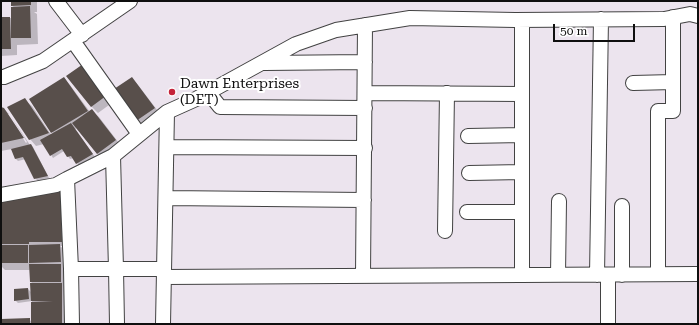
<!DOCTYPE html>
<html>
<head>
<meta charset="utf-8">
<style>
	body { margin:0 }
	#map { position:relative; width:699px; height:325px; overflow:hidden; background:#fffbf1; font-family:"Roboto Serif",serif }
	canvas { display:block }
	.frame { position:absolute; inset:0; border:2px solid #0f0f0f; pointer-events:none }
	.scale { position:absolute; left:553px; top:24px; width:82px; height:18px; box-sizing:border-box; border:2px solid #0f0f0f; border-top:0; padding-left:5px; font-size:12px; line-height:14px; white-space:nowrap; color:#0f0f0f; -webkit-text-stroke:3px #fff; paint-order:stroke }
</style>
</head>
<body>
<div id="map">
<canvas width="699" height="325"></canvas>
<div class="frame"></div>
<div class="scale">50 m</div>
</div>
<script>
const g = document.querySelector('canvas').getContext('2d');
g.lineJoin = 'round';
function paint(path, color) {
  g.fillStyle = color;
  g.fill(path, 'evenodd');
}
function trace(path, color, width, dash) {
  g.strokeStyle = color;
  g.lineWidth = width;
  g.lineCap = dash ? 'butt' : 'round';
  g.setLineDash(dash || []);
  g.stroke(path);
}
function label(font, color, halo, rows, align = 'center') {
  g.font = font + ' "Roboto Serif",serif';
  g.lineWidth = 4;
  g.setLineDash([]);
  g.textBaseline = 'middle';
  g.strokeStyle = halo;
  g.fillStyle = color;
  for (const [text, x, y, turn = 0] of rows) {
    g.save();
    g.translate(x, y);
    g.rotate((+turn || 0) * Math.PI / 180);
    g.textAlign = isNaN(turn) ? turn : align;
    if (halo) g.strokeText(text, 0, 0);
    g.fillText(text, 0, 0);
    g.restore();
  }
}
const industrial = new Path2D(`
	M1,1H698V324H1Z`);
const shadow = new Path2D(`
	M12,1H37V12H34L37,14L38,44L17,45V55L1,56V18H12L14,8L12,5Z
	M93,70L116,100L98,113L91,106Z
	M64,78L70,85L90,112L92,111L99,117L122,147L104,160L97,153L77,128L75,129L95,157L79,166L74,158L70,159L64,151L53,158L44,144L36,146L30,139L25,100L32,106L52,136L53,134L52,132Z
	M132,78L138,85L161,115L144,127L137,121Z
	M1,108L4,109L9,114H7L26,143L27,142L10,115L30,145H31L33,147L49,178L38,181L35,178L26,159L18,161L16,159L12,149L1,151Z
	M61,192L65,246H60L67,252V269H64L67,272L68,324H1V320L29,319L32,322V301L18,303L15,300L28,289L31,292L33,284L31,282V270H5L1,266V203Z`);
const building = new Path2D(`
	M11,1H31V5L11,6Z
	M30,6L31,38H11V7Z
	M1,17H10L11,49H1Z
	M86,62L110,93L91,107L66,76Z
	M64,77L88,111L51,133L29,99Z
	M132,77L155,108L136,121L111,91Z
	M25,98L49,133L29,140L7,107Z
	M1,107L4,108L24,138L1,143Z
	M92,109L116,140L97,154L72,123Z
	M71,123L93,154L76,164L71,156L67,157L62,149L50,156L40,140Z
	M31,144L48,176L34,179L23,157L15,159L11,149Z
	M61,191L62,242H29V244H1V202Z
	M60,244L61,262L29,263V245Z
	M1,245H28V263H1Z
	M29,264H61V282H30Z
	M30,283H62V324H31V302L53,301H31Z
	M28,288L29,299L14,301V289Z
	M30,318V324H1V319Z`);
const minor = new Path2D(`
	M56,1L82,35
	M73,41L139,134
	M264,63L365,62
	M1,77H4L43,61L130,1
	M633,83L673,82
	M208,92L220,107L365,108
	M365,93L522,94
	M468,136L522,135
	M167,147L365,148
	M113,156L116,269L117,324
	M469,173L522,172
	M67,179L71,269L72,324
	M1,195L56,185L67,179L113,156L167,112L196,99L296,44L336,30L410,18L515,20L664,19L690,14L698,16
	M166,198L364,200
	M622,206V275
	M467,212H522
	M445,231L447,93
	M71,269H164
	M658,274V111H673V17
	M522,275V20
	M558,275L559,201
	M597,275L601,19
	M363,276L365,25
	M164,277L698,274
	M163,324L167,112
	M608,324V275`);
const markers = [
	[172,92,4,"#c4233a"]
];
const poiNames = [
	["Dawn Enterprises",180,84],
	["(DET)",180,100]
];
paint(industrial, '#ece4ee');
paint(shadow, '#0003');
paint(building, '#584f4b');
trace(minor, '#424242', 16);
trace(minor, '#fff', 14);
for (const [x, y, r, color] of markers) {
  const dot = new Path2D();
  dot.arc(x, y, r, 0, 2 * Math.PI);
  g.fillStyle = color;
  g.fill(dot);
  trace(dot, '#fff', 1.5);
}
label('14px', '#0f0f0f', '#fff', poiNames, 'left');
</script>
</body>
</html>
